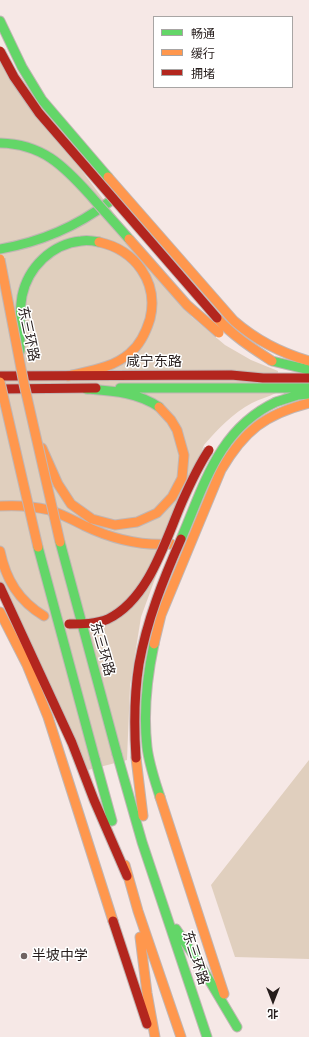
<!DOCTYPE html>
<html>
<head>
<meta charset="utf-8">
<style>
	body { margin:0 }
	#map { position:relative; width:309px; height:1037px; overflow:hidden; background:#f6e8e6; font-family:Bitter,"Noto Sans SC",serif }
	canvas { display:block }
	.legend { position:absolute; left:153px; top:16px; width:140px; height:72px; box-sizing:border-box; background:#fff; border:1px solid #a8a5a4; margin:0; padding:5px 7px; list-style:none; font-size:12px; color:#261d1c }
	.legend li { display:flex; align-items:center; gap:8px; height:20px }
	.legend b { width:20px; border:1px solid #a8a5a4 }
	.north { position:absolute; left:253px; top:981px; width:40px; height:40px; -webkit-text-stroke:3px #fff; paint-order:stroke; rotate:180deg; font-size:11px; font-weight:700; line-height:16px; text-align:center; color:#261d1c }
	.north::after { content:''; display:block; margin:auto; width:14px; height:18px; background:#261d1c; clip-path:polygon(50% 0,100% 100%,50% 72%,0 100%) }
</style>
</head>
<body>
<div id="map">
<canvas width="309" height="1037"></canvas>
<ul class="legend">
<li><b style="height:5px;background:#63d668"></b>畅通</li>
<li><b style="height:5px;background:#ff974d"></b>缓行</li>
<li><b style="height:5px;background:#b3261e"></b>拥堵</li>
</ul>
<div class="north">北</div>
</div>
<script>
const g = document.querySelector('canvas').getContext('2d');
g.lineJoin = 'round';
function paint(path, color) {
  g.fillStyle = color;
  g.fill(path, 'evenodd');
}
function trace(path, color, width, dash) {
  g.strokeStyle = color;
  g.lineWidth = width;
  g.lineCap = dash ? 'butt' : 'round';
  g.setLineDash(dash || []);
  g.stroke(path);
}
function label(font, color, halo, rows, align = 'center') {
  g.font = font + ' Bitter,"Noto Sans SC",serif';
  g.lineWidth = 3;
  g.setLineDash([]);
  g.textBaseline = 'middle';
  g.strokeStyle = halo;
  g.fillStyle = color;
  for (const [text, x, y, turn = 0] of rows) {
    g.save();
    g.translate(x, y);
    g.rotate((+turn || 0) * Math.PI / 180);
    g.textAlign = isNaN(turn) ? turn : align;
    if (halo) g.strokeText(text, 0, 0);
    g.fillText(text, 0, 0);
    g.restore();
  }
}
const green = new Path2D(`
	M0,62L192,317L225,345L251,360L278,371L276,393C268,397 260,399 252,403C233,413 218,429 204,445L141,617L130,686L127,760L88,770L0,584Z
	M309,760V959L235,957L211,885Z`);
const fast = new Path2D(`
	M0,21L22,67L42,100L108,177
	M0,249C41,242 76,227 109,202
	M20,351C20,333 19,314 22,296C28,267 52,244 81,241C87,240 94,241 99,242
	M272,361L309,370
	M120,388H309
	M86,389C112,391 137,392 159,407
	M276,402L298,395L309,394
	M154,644C147,677 143,712 147,747C149,764 155,781 160,797
	M117,754L142,842L207,1037
	M95,759L112,821
	M176,929L199,963L237,1027`);
const slow = new Path2D(`
	M108,177L234,321C256,340 281,353 309,361
	M68,376C89,371 113,368 130,353C141,344 146,332 150,319C159,282 135,250 99,242
	M42,448L58,484L71,504L92,519L115,525L137,522L157,513L172,497L182,478L184,455L177,430L171,420L159,407
	M0,506C16,505 33,506 49,510C62,514 73,520 85,526C112,539 141,546 171,544
	M0,551C6,580 19,601 44,616
	M0,612L27,665L48,717L113,921
	M154,644L161,615L221,470C244,431 265,414 309,403
	M136,758L143,816
	M160,797L224,994
	M125,865L138,911L181,1037
	M140,937L147,993L155,1037`);
const jam = new Path2D(`
	M0,376L231,375L263,378H309
	M0,389L96,388
	M0,587L72,743L94,800L127,876
	M113,921L147,1024`);
const fastBridge = new Path2D(`
	M0,143C42,144 63,165 90,195C103,210 116,224 129,239
	M181,539C204,486 218,429 276,402
	M60,542L117,754
	M38,547L95,759`);
const slowBridge = new Path2D(`
	M129,239L187,305L219,333
	M0,259L24,384L60,542
	M217,318C233,336 252,348 272,361
	M0,382L38,547`);
const jamBridge = new Path2D(`
	M0,51L14,77L39,113L217,318
	M69,624C82,624 96,624 108,619C149,599 165,541 182,502C190,484 198,466 209,450
	M136,758C134,727 134,695 139,664C147,620 163,580 181,539`);
const markers = [
	[24,956,4,"#6f6463"]
];
const streetNames = [
	["东三环路",28,334,78],
	["咸宁东路",154,362],
	["东三环路",102,649,74],
	["东三环路",195,958,72]
];
const poiNames = [
	["半坡中学",32,956]
];
paint(green, '#e0cfbe');
trace(fast, '#c1b6b4', 11);
trace(slow, '#c1b6b4', 11);
trace(jam, '#c1b6b4', 11);
trace(fast, '#63d668', 9);
trace(slow, '#ff974d', 9);
trace(jam, '#b3261e', 9);
trace(fastBridge, '#c1b6b4', 11, []);
trace(slowBridge, '#c1b6b4', 11, []);
trace(jamBridge, '#c1b6b4', 11, []);
trace(fastBridge, '#63d668', 9);
trace(slowBridge, '#ff974d', 9);
trace(jamBridge, '#b3261e', 9);
for (const [x, y, r, color] of markers) {
  const dot = new Path2D();
  dot.arc(x, y, r, 0, 2 * Math.PI);
  g.fillStyle = color;
  g.fill(dot);
  trace(dot, '#fff', 1.5);
}
label('14px', '#261d1c', '#fff', streetNames);
label('14px', '#261d1c', '#fff', poiNames, 'left');
</script>
</body>
</html>
